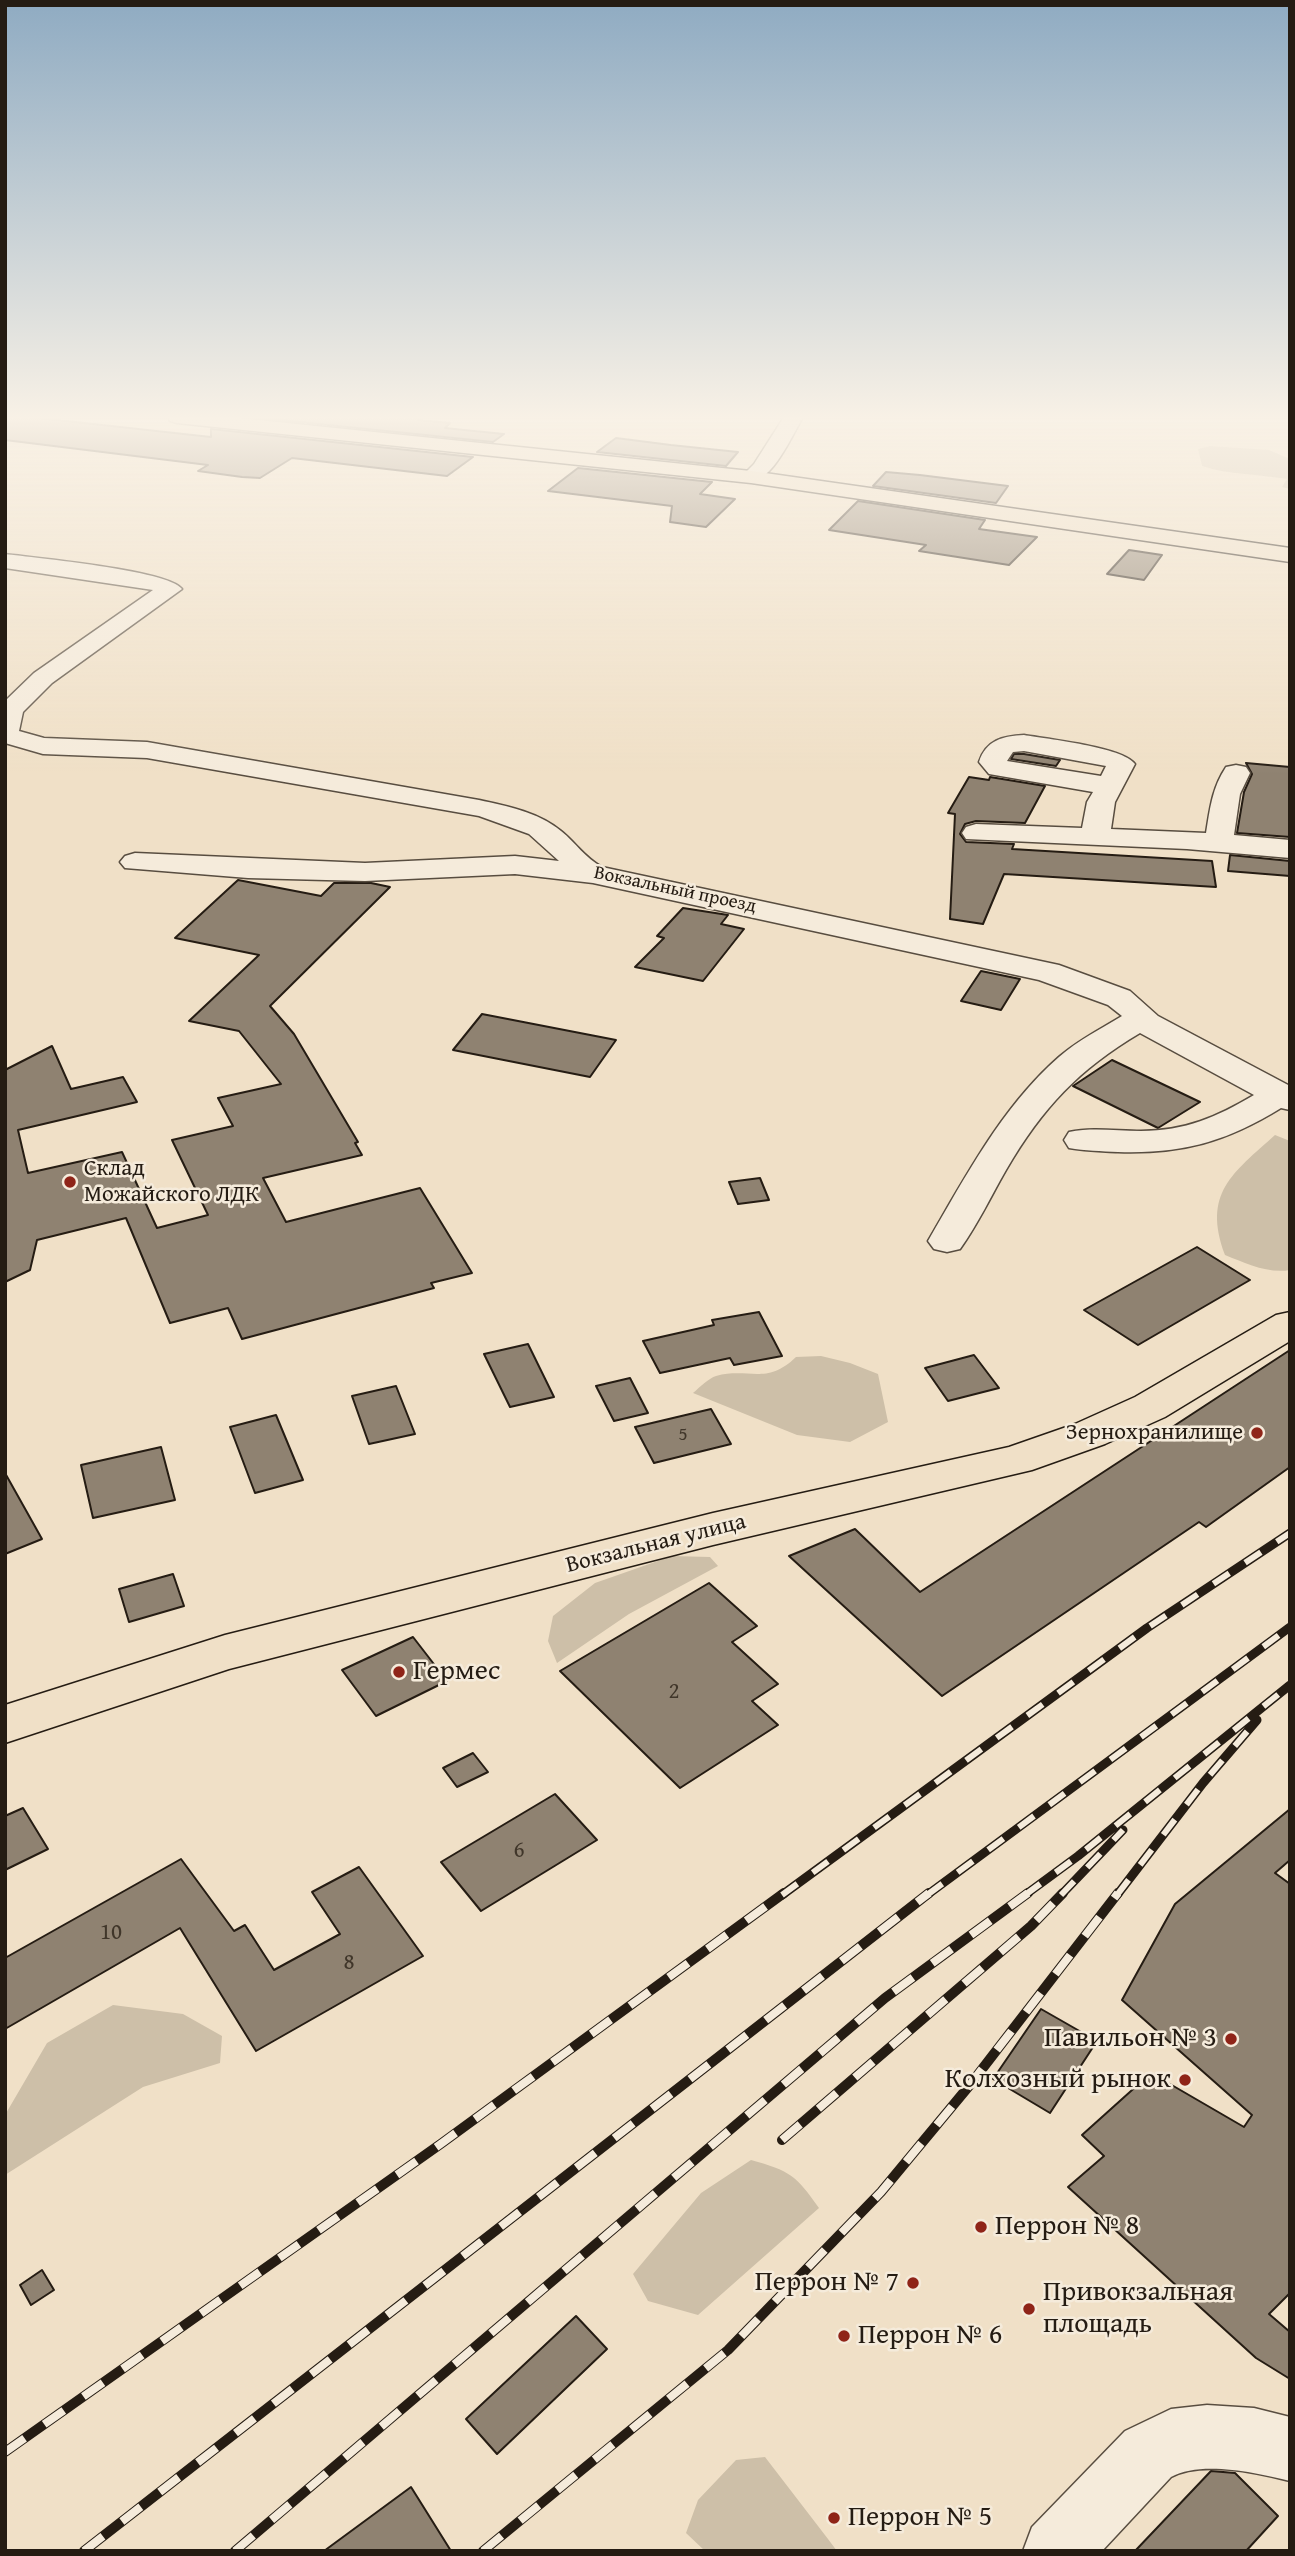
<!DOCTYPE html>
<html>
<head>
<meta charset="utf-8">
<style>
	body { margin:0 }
	#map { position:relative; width:1295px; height:2556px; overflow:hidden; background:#f0e0c7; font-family:"Gentium Book Plus",serif }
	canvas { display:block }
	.frame { position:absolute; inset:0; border:7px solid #251c13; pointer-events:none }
</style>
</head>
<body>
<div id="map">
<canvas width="1295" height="2556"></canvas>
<div class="frame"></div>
</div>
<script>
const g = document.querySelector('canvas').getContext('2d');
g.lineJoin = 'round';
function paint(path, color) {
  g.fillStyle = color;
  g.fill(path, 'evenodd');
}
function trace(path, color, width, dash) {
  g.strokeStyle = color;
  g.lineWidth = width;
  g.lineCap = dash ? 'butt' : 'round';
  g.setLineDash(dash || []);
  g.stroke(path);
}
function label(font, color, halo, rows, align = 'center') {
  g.font = font + ' "Gentium Book Plus",serif';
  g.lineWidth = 5;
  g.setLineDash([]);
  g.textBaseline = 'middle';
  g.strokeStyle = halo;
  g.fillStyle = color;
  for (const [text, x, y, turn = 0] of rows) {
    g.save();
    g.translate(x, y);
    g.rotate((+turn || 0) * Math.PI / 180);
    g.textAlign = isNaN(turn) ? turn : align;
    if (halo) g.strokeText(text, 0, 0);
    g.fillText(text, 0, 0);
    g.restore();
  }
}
const green = new Path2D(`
	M1210,446L1269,450L1290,459V489L1282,487L1287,479C1259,474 1229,475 1202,466L1198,449Z
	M1275,1135L1290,1141V1270C1268,1274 1245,1263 1225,1255C1202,1193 1233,1173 1275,1135Z
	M821,1356L850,1363L878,1374L888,1422L850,1442L797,1435L693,1393C700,1387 709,1378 716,1376C749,1367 766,1386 796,1357Z
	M672,1556L710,1557L718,1566L629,1614L557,1663L548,1641L553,1616L595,1583Z
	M113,2005L183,2014L222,2036L220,2063L143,2087L5,2175V2115L47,2043Z
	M751,2160C790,2171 796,2175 819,2208L698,2315L648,2301L633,2274L701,2193Z
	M765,2457L828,2539L837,2551H705L686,2533L698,2500L736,2460Z`);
const building = new Path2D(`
	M5,417H30L211,437V429L473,457L447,476L292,458L260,478L242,477L198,471L208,465L5,440Z
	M251,417H421L418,420L450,423L445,428L504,434L493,442Z
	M616,438L671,445L738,452L726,466L597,452Z
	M578,468L712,482L700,494L735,499L706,527L670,522L672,506L548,491Z
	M886,472L920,475L1008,486L996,503L873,486Z
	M858,501L985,520L979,529L1037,537L1009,565L919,551L926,545L829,530Z
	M1129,550L1162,555L1144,580L1107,574Z
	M1014,754H1024L1060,760L1056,766L1011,759Z
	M1246,763L1290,767V837L1237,833L1244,792L1252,774Z
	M969,777L989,780L990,777L1045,786L1025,823L976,821L965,824L960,834L966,842L1014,844L1012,849L1212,861L1216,887L1004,874L983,924L950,919L955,814L948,813Z
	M1230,855L1290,861V876L1228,871Z
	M238,880L321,896L334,883H371L390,887L270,1006L294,1034L358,1142L355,1143L362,1155L263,1178L286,1222L420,1188L472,1273L431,1283L434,1288L242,1339L228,1308L170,1323L126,1218L37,1240L30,1270L5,1282V1070L52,1046L71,1089L123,1077L137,1102L18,1130L28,1173L122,1152L157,1228L208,1215L172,1140L233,1126L218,1098L281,1084L239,1031L189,1021L259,955L175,938Z
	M683,908L728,915L721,924L744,929L703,981L635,967L664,938L657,936Z
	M981,971L1020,979L1001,1010L961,1001Z
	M482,1014L616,1040L590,1077L453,1050Z
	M1112,1060L1200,1102L1158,1128L1073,1086Z
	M760,1178L769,1200L738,1204L729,1182Z
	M1197,1247L1250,1280L1138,1345L1084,1310Z
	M759,1312L782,1356L734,1365L730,1358L660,1373L643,1341L714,1325L712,1320Z
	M528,1344L554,1397L510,1407L484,1354Z
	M1290,1350V1467L1206,1527L1199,1522L942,1696L789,1556L855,1529L920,1592Z
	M974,1355L999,1388L948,1401L925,1368Z
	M630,1378L648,1413L614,1421L596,1386Z
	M396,1386L415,1434L369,1444L352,1396Z
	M711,1409L731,1444L654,1463L635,1427Z
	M276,1415L303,1480L255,1493L230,1427Z
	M161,1447L175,1500L93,1518L81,1465Z
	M5,1473L42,1539L5,1554Z
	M173,1574L184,1606L129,1622L119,1589Z
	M709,1583L757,1626L732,1642L778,1684L752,1701L778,1725L680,1788L560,1671Z
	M413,1637L447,1681L376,1716L342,1670Z
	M473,1753L488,1772L457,1787L443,1768Z
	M555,1794L597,1840L481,1911L441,1862Z
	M23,1808L48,1849L5,1870V1816Z
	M1290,1809V1860L1275,1873L1290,1884V2293L1269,2314L1290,2332V2379L1256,2358L1068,2187L1104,2156L1082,2135L1151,2073L1244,2127L1252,2115L1122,2000L1175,1904Z
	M181,1859L234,1931L245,1925L274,1970L340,1934L312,1892L359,1867L423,1956L256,2051L180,1928L5,2029V1958Z
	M1041,2009L1097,2041L1050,2113L993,2079Z
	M42,2270L54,2290L31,2305L20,2285Z
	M576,2316L607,2349L497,2454L466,2419Z
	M1211,2471L1235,2473L1278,2516L1246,2551H1135Z
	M411,2487L451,2551H324Z`);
const minor = new Path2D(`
	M784,417H803C791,437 770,488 744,481L741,477L754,464Z
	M5,554C35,558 168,570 182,589L52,683L23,712L19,731L44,738L147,742L479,800C507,806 538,812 561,831C576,843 585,858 602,867L1059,965L1130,991L1158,1016L1290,1086V1110L1281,1108C1226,1142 1182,1154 1118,1152C1101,1151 1085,1151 1069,1148L1064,1140L1069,1132C1093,1127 1117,1131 1141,1131C1185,1131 1217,1117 1254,1095L1140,1033C1079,1069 1042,1108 1006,1170C991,1196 978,1224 960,1249L947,1252L934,1249L928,1241C966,1176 1002,1107 1059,1057C1078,1040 1101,1029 1122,1016L1108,1005L1039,980L593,883L515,874L365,881L248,878L125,868L120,862L125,856L135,853L365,863L515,856L559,861L529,834L479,816L147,758L43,754L5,743V701L34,673L153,590L5,568Z
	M1024,735C1047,739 1123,747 1135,764L1115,802L1111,829L1206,833C1210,809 1212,788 1226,767L1236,765L1246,767L1250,773L1240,794L1234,835L1290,840V858L1187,849L966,839L962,833L966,827L976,824L1082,828L1087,802L1093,792L989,774L979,762C986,740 1003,736 1024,735ZM1024,751L1106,766L1101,776L1007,761L1013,752Z
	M1207,2405L1254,2408L1290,2417V2481C1258,2473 1201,2460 1171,2477L1102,2551H1023L1032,2527L1125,2431L1171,2409Z`);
const major = new Path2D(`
	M168,417H229L751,471L1290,548V562L751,483L177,423L170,421Z
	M1290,1312V1341L1165,1417L1105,1444L1032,1470L713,1545L229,1669L5,1743V1705L225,1635L713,1513L1009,1447L1075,1424L1135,1397L1276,1315Z`);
const railFar1 = new Path2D(`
	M782,1895L1147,1628L1290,1533
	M927,1895L1290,1627
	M1025,1895L1078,1856L1290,1685
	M1061,1895L1123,1830
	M1117,1895L1203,1783L1257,1720`);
const rail = new Path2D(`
	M782,2140L1031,1926L1063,1893
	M5,2452L442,2143L784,1893
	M84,2551L929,1893
	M235,2551L885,1998L1028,1893
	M483,2551L728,2350L881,2192L969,2086L1118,1893`);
const markers = [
	[70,1182,7,"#8f2418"],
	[1257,1433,7,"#8f2418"],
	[399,1672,7,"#8f2418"],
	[1231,2039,7,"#8f2418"],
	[1185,2080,7,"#8f2418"],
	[981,2227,7,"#8f2418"],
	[913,2283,7,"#8f2418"],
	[1029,2309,7,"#8f2418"],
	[844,2336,7,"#8f2418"],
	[834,2518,7,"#8f2418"]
];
const farStreetnames = [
	["Вокзальный проезд",675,890,12]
];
const numberNames = [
	["5",683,1435]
];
const poiNames = [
	["Склад",84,1169],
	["Можайского ЛДК",84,1195],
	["Зернохранилище",1243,1433,"right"]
];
const streetNames = [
	["Вокзальная улица",656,1544,-14]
];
const nearNumbernames = [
	["2",674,1692],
	["6",519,1851],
	["10",111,1933],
	["8",349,1963]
];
const nearPoinames = [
	["Гермес",413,1672],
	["Павильон № 3",1217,2039,"right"],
	["Колхозный рынок",1171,2080,"right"],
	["Перрон № 8",995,2227],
	["Перрон № 7",899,2283,"right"],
	["Привокзальная",1043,2293],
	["площадь",1043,2325],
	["Перрон № 6",858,2336],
	["Перрон № 5",848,2518]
];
paint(green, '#cdbfa8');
paint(building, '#8f8271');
trace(building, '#251c13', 2);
trace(minor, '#584d40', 3);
trace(major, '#251c13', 3);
paint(minor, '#f5ebdb');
paint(major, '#f0e0c7');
trace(railFar1, '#251c13', 9);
trace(rail, '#251c13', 10);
trace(railFar1, '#f5ebdb', 6, [19]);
trace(rail, '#f5ebdb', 8, [24]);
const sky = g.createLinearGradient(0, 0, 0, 774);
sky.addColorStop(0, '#8fabc2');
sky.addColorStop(0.54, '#f8f1e6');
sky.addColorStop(1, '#f8f1e600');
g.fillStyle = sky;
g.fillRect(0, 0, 1295, 774);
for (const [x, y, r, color] of markers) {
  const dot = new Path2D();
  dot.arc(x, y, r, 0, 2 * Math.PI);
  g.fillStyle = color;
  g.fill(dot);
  trace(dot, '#f5ebdb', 2.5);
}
label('19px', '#251c13', '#f5ebdb', farStreetnames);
label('19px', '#40362a', null, numberNames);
label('23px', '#251c13', '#f5ebdb', poiNames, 'left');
label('23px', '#251c13', '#f5ebdb', streetNames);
label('23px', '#40362a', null, nearNumbernames);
label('28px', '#251c13', '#f5ebdb', nearPoinames, 'left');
</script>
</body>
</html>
